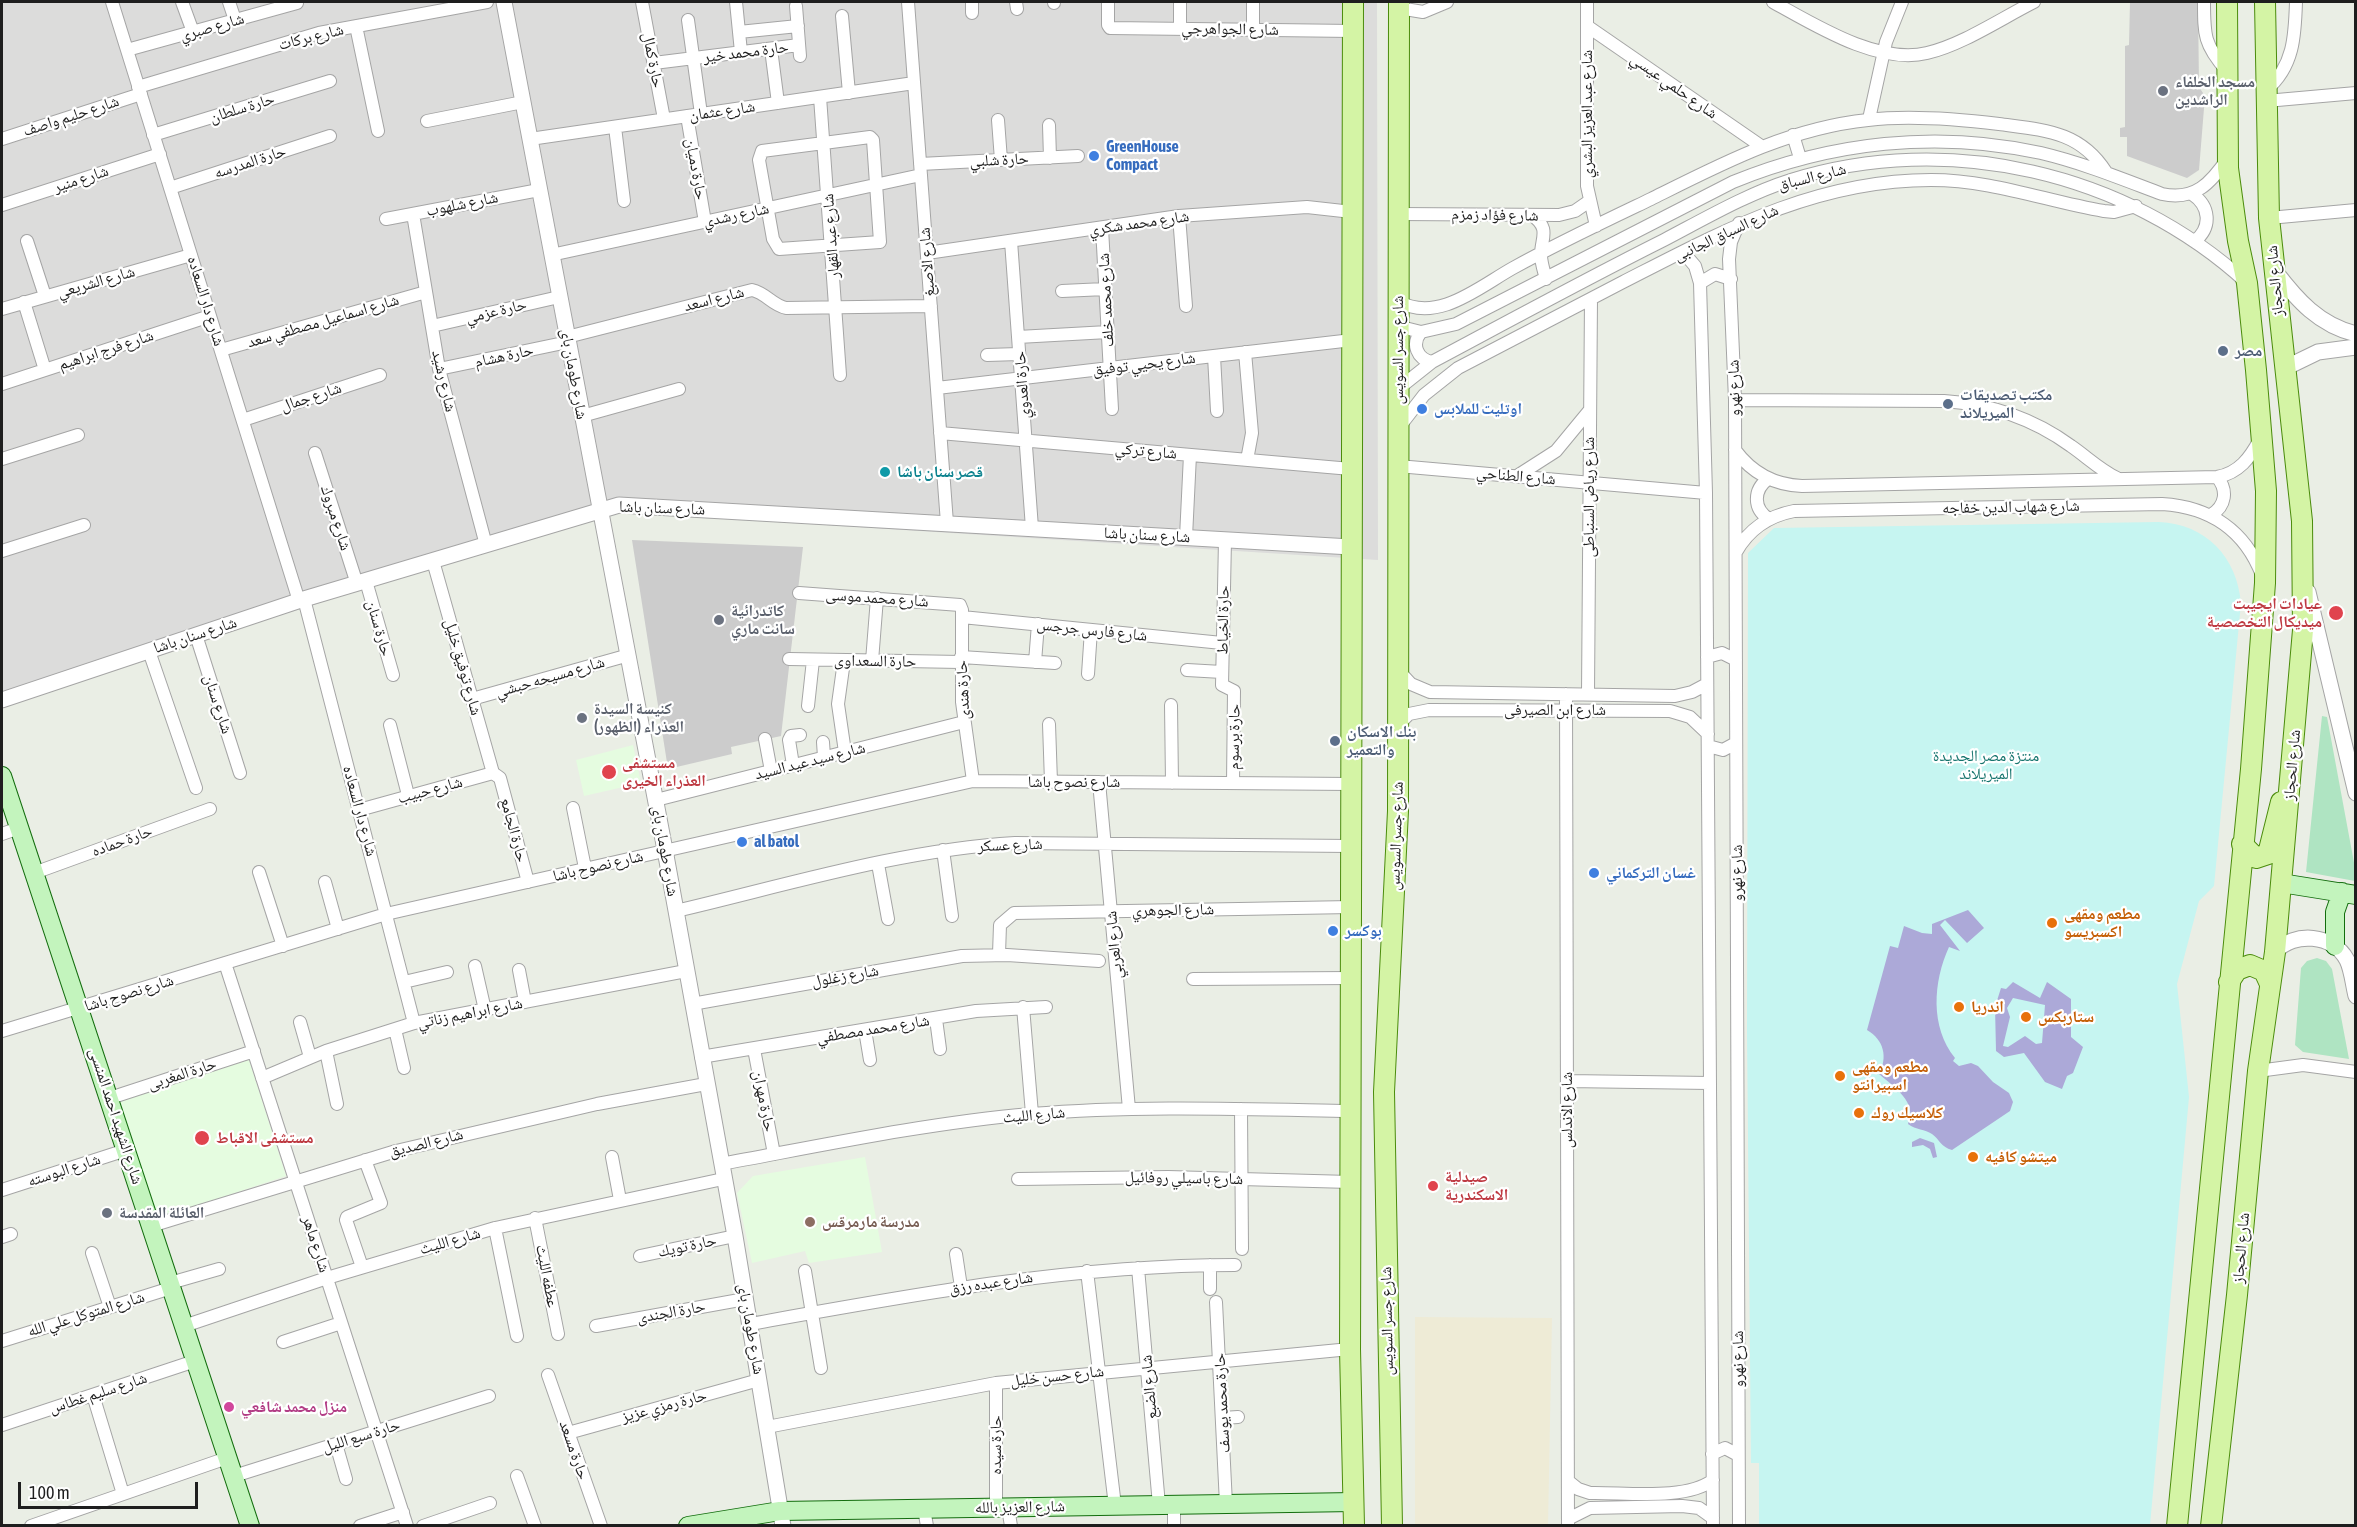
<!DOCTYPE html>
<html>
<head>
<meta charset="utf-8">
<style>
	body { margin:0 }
	#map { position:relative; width:2357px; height:1527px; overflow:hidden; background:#eaeee5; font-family:"Asap Condensed",sans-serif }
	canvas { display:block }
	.frame { position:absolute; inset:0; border:3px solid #1e1e1e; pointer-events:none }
	.scale { position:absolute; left:18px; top:1482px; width:180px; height:27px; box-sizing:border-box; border:3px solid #1e1e1e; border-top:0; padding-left:8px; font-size:18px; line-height:21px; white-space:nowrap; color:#1e1e1e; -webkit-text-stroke:4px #fff; paint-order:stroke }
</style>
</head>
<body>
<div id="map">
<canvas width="2357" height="1527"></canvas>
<div class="frame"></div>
<div class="scale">100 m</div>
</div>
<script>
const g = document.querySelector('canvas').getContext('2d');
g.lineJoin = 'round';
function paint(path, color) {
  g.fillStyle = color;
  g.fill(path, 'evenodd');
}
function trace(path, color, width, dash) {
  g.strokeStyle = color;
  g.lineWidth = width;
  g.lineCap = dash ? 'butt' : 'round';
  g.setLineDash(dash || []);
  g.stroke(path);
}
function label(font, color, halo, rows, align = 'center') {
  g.font = font + ' "Asap Condensed","Noto Naskh Arabic",sans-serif';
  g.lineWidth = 4.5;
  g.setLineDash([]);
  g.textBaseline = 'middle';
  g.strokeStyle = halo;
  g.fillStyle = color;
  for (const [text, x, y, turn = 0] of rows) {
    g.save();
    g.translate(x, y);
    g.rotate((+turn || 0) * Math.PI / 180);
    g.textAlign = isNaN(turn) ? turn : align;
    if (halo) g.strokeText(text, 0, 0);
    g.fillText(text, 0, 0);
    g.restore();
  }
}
const residential = new Path2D(`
	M2,2H1377L1378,560L619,512L577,521L2,704Z`);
const commercial = new Path2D(`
	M1415,1317L1552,1318L1548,1525H1415Z`);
const education = new Path2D(`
	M633,745L641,783L584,796L576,760Z
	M249,1060L286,1176L156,1219L119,1099Z
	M865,1157L882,1252L809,1263L805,1251L752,1263L737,1193L753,1176Z`);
const religious = new Path2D(`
	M2130,2H2198L2199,87L2205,96L2199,170L2187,178L2127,156V137H2120V128L2125,127V46L2129,45Z
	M632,540L803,547L781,736L731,747L732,754L668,769Z`);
const grass = new Path2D(`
	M2322,716L2327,717L2355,868V881L2306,872Z
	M2317,958L2326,961L2332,969L2349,1059L2303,1052L2295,1045L2301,968L2307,961Z`);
const park = new Path2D(`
	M2159,522C2206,524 2237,557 2241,603L2214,886L2199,901L2177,984L2189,1097L2150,1525H1752L1759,1524V1463H1751L1747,1031L1748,553L1774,528Z`);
const water = new Path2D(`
	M1968,910L1984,928L1967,943L1945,920L1940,925L1960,951L1949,947C1933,982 1930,1027 1955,1058L1953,1061L1959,1066L1971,1063L1978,1066L1993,1082L2009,1093L2013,1102L2010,1111L1952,1150C1941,1147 1940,1140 1932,1134C1925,1129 1916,1130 1908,1124C1918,1102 1894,1087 1879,1074C1888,1057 1884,1040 1867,1030L1890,946L1898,948L1904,926L1922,933L1932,934V924Z
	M2013,982L2040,998L2047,982L2071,999V1037L2083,1047L2073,1073L2067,1076L2062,1089L2045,1082L2024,1053L2004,1057L1996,1051L1995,1007L2001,988L2006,989ZM2013,998L2045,1005L2042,1043L2036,1044L2025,1036L2008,1047L2003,1046L2010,1017L2007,1008Z
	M1920,1138L1934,1143L1937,1157L1933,1158L1930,1149L1923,1145L1912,1147V1142Z`);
const minor = new Path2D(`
	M112,2L299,601
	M182,2L193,32
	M229,2L235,20
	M642,2L664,119
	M736,2L741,52
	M908,2L947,523
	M972,2V13
	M1016,2L1017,9
	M1054,2V3
	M1108,2V25L1110,28L1353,31
	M1180,2V28
	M1253,2V29
	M1587,2V186L1596,226
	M1773,2C1815,25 1878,65 1927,53C1962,45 2002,18 2034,2
	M2204,2C2204,35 2204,45 2227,71
	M796,6L800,56
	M1399,8L1423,12L1447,2
	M842,16L849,93
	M688,20L701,114
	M356,26L378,131
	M1587,26L1761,146
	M739,32L798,26
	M771,49L778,103
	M127,50L297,3
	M654,63L799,45
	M138,87L319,33L487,2
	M2266,90C2294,67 2295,35 2296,2
	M820,97L840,375
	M2266,101L2356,93
	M687,116L705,222
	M1869,119L1886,42L1902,2
	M998,120L1001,160
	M427,121L523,102
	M1049,125L1050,158
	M615,127L624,201
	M153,135L330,81
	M1793,135L1800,158
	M870,137L873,140L880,242L779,249L773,239L759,160L762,151Z
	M2,139L141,94
	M530,139L914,83
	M920,164L1078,156
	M170,188L330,136
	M2192,194C2210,206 2212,227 2195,241
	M2,205L160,154
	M413,214L439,369L486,545
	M1398,214L1559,215L1575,211L1588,202
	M1532,215C1551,229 1541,238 1541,255C1541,263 1544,271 1546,279
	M1179,216L1186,306
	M2269,218L2356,210
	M386,219L539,190
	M1739,223L1731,242L1729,259L1735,400L1739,1526
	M1102,228L1112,409
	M27,241L45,296
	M1011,241L1032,528
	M1683,252L1695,266L1700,283L1706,493L1713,1526
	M927,253L1179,216L1307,207L1352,212
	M551,255L921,175
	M1700,283L1715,274L1731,279
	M1062,291L1105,289
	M1398,301C1437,324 1479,287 1513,268C1558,243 1605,221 1651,199C1721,164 1789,128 1868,120C1910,115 1957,119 1999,124C2044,130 2080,131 2106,172
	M24,302L45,370
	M2,309L191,255
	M432,326L559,297
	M1397,326L1421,332L1456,324L1733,182C1831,142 1937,130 2041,153C2083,163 2122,179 2162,194C2195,201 2211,183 2228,158
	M1421,332C1411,344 1417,359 1432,362
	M567,337L752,290C766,293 772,305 786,308L931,306
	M1018,337L1108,332
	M221,350L426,292
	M1245,352L1252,433L1247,460
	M987,355L1019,354
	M1214,356L1217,411
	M439,369L568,342
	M2,384L210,316
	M937,388L1352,340
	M1398,389L1432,362C1509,321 1586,279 1664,240C1706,218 1747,194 1791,180C1948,131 2126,172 2247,283
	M1735,400L1944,401C1990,404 2034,419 2071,446C2087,457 2100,470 2117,478
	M582,416L679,389
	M243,420L380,375
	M1400,426L1424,395L1458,368C1513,339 1568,311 1623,282C1723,231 1815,180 1931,180C1993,180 2045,201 2104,211L2114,212L2136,206
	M940,433L1351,469
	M1735,450C1752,473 1774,485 1802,486L2217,477C2239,473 2250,458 2260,439
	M315,453L357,584
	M2,459L78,435
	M1398,466L1706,493
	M1517,476L1556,451L1589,411
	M1768,479C1753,490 1753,509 1769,519
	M2211,515C2226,506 2228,490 2217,477
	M1186,537L1190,455
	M1225,540L1222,685L1234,691L1233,783
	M2,551L84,525
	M1736,552C1749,529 1768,516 1794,511L2162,504C2211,507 2245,531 2262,575
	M433,561L493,773
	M366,581L393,675
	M799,593L960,605L962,610V702L973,781
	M304,599L414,1023
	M962,617L1222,643
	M196,635L240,773
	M149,651L196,788
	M961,657L1055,663
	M1707,657L1722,653L1736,660
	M789,659L961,662
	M844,661L838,704L845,752
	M872,661L877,598
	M1035,662L1038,624
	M1187,670L1222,672
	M1398,670L1411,684L1430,692L1675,696L1692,692L1707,684
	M1088,674L1091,630
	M1566,694L1568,1526
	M1588,694L1591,299
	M472,699L629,655
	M1171,705L1172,783
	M808,706L813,660
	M1049,724L1051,782
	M390,725L408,795
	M1398,725L1409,714L1429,710L1670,711L1690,717L1708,734
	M765,739L771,771
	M823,742L824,757
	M1708,746L1723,750L1736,743
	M793,765L789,740L791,736L800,735
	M1099,782L1129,1109
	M656,800L964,722
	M573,808L585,868
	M359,810L493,773L500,778L528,882
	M2,834L19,828
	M943,850L952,916
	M878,864L888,919
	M259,872L283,946
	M34,873L210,809
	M325,882L338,929
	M676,911C787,885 900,850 1015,843L1351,846
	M999,954L1000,925L1014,913L1351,907
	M225,963L407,1526
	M475,966L485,1010
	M519,970L525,1002
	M1193,979L1351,978
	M404,982L447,972
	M692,1004L962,956L1007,955L1099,961
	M1023,1007L1032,1114
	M936,1019L940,1049
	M300,1022L310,1057
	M395,1029L404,1068
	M865,1030L870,1060
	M2,1031L386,914L973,781L1351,784
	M754,1049L774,1154
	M326,1051L337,1104
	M701,1057L976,1011L1046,1007
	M2258,1071L2303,1065L2356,1072
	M262,1078L326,1051L414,1023L686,971
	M1567,1081L1710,1083
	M110,1098L254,1051
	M1241,1109L1242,1249
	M612,1157L620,1200
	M721,1164C824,1145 927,1123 1031,1114C1137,1105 1244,1109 1351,1111
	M1018,1179L1168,1177L1350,1182
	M2,1190L126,1150
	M535,1218L558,1334
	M151,1226L396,1151L597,1104L706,1084
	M495,1228L517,1336
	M2,1237L11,1234
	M92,1253L110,1307
	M956,1254L961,1287
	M640,1256L735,1236
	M1210,1265V1289
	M362,1267L346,1220L347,1217L381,1203L365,1160
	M1138,1268L1159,1505
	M805,1271L821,1368
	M1087,1271L1115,1506
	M170,1283L219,1269
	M1216,1302L1226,1504
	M750,1324C911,1295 1070,1265 1235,1265
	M184,1326L327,1278L495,1228L723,1179
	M596,1326L745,1299
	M2,1341L171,1288
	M283,1342L341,1323
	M548,1375L601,1526
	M996,1383V1508
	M93,1395L123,1494
	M1223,1418L1238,1417
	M2,1425L195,1361
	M767,1427L996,1383L1350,1349
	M568,1433L759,1380
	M336,1444L346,1479
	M1712,1454L1725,1448L1738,1455
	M234,1476L489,1396
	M517,1476L535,1526
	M1568,1481L1578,1489L1590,1493C1624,1492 1685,1501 1713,1480
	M1174,1505V1526
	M1008,1508L1011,1526
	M924,1509L927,1526
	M1568,1519L1590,1508L1682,1506L1699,1508L1713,1518
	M31,1526L227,1458
	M360,1526L403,1512
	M423,1526L490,1503`);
const tertiary = new Path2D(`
	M504,2L665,850L735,1236L783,1526
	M2275,271C2297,300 2319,325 2356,334
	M2285,368L2318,352L2356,347
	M2308,592L2356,793
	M2,700L304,599L619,505L1351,547
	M2275,952C2294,931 2333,934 2347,960C2352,970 2353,984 2356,996`);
const secondary = new Path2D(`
	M2,776L250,1526
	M2281,883L2356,895
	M2335,946V912L2342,892
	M688,1526L780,1511L1354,1502`);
const primary = new Path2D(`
	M1353,2L1350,1349L1354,1526
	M2242,844L2256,858L2268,854L2281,802
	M2229,982L2237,970L2250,965L2264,971L2270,984
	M1392,1526L1384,1092L1398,811L1399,2
	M2177,1526L2251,769L2265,583L2266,491L2256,370L2247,283L2238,241L2228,168L2227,2
	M2211,1526L2237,1295L2258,1071L2275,952L2303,630L2302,521L2269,218L2265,2`);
const markers = [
	[2163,91,6,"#6b7280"],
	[1094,156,6,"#3f7fe0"],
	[2223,351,6,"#5c6f8a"],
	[1948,404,6,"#5c6f8a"],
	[1422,409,6,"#3f7fe0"],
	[885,472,6,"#0f9aa8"],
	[2336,613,8,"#e0444e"],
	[719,620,6,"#6b7280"],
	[582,718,6,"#6b7280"],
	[1335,741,6,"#5c6f8a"],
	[609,772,8,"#e0444e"],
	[742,842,6,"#3f7fe0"],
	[1594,873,6,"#3f7fe0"],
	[2052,923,6,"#e8710a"],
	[1333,931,6,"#3f7fe0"],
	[1959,1007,6,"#e8710a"],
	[2026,1017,6,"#e8710a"],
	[1840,1076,6,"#e8710a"],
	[1859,1113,6,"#e8710a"],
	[202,1138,8,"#e0444e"],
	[1973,1157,6,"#e8710a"],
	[1433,1186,6,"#e0444e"],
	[107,1213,6,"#6b7280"],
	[810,1222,6,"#8d6e63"],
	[229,1407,6,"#d1479c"]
];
const streetNames = [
	["شارع صبري",212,27,-16],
	["شارع الجواهرجي",1230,29,1],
	["شارع بركات",311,37,-14],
	["حارة محمد خير",746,52,-7],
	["حارة كمال",653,60,79],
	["شارع حلمي عيسي",1674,86,35],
	["حارة سلطان",242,108,-17],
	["شارع عثمان",722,111,-8],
	["شارع عبد العزيز البشري",1587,114,-90],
	["شارع حليم واصف",71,116,-18],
	["حارة شلبي",999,160,-3],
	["حارة المدرسه",250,162,-18],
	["حارة دميان",696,169,80],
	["شارع السباق",1812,177,-14],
	["شارع منير",81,179,-18],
	["شارع شلهوب",462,204,-11],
	["شارع رشدي",736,215,-12],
	["شارع فؤاد زمزم",1495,215,1],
	["شارع محمد شكري",1139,223,-8],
	["شارع السباق الجانبى",1726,233,-25],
	["شارع عبد القهار",831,236,-94],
	["شارع الاصبغ",927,262,-94],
	["شارع الحجاز",2275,281,-95],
	["شارع الشريعي",96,282,-16],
	["شارع اسعد",714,299,-14],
	["شارع محمد خلف",1106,300,-93],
	["شارع دار السعاده",206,301,73],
	["حارة عزمي",496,311,-13],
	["شارع اسماعيل مصطفي سعد",323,321,-16],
	["شارع فرج ابراهيم",106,350,-18],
	["شارع جسر السويس",1398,350,-90],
	["حارة هشام",504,356,-12],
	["شارع يحيي توفيق",1144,364,-7],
	["شارع طومان باى",574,374,80],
	["شارع رشيد",444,381,77],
	["حارة العدوي",1022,385,-94],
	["شارع نهرو",1734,388,-91],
	["شارع جمال",311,397,-18],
	["شارع تركي",1146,451,5],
	["شارع الطناحي",1516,476,5],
	["شارع رياض السنباطى",1589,497,-90],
	["شارع شهاب الدين خفاجه",2011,507,-1],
	["شارع سنان باشا",662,508,2],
	["شارع مبروك",336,518,72],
	["شارع سنان باشا",1147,535,3],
	["شارع محمد موسى",877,598,4],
	["حارة الخياط",1223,620,-89],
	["حارة سنان",379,628,74],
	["شارع فارس جرجس",1092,630,6],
	["شارع سنان باشا",195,635,-18],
	["حارة السعداوى",875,661,1],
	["شارع توفيق خليل",463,667,74],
	["شارع مسيحه حبشي",550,677,-16],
	["حارة هندى",963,690,-93],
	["شارع سنان",218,704,72],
	["شارع ابن الصيرفى",1555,710],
	["حارة برسوم",1234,737,-89],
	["شارع سيد عيد السيد",810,761,-14],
	["شارع الحجاز",2292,765,-85],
	["شارع نصوح باشا",1074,782],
	["شارع حبيب",430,790,-15],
	["شارع دار السعاده",360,811,75],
	["حارة الجامع",514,830,75],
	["شارع جسر السويس",1396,836,-88],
	["حارة حماده",122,841,-20],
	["شارع عسكر",1010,845,-2],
	["شارع طومان باى",665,851,80],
	["شارع نصوح باشا",598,866,-13],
	["شارع نهرو",1737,873,-90],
	["شارع الجوهري",1173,910,-1],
	["شارع العربي",1114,945,-95],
	["شارع زغلول",845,976,-10],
	["شارع نصوح باشا",129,993,-17],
	["شارع ابراهيم زناتي",470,1013,-11],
	["شارع محمد مصطفي",873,1029,-9],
	["حارة المغربى",182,1074,-18],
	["حارة مهران",764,1101,79],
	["شارع الاندلس",1567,1110,-90],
	["شارع الليث",1034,1115,-5],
	["شارع الشهيد احمد المنسى",116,1116,72],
	["شارع الصديق",426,1143,-14],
	["شارع البوسته",64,1170,-18],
	["شارع باسيلي روفائيل",1184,1178,1],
	["شارع الليث",450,1241,-16],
	["شارع ماهر",316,1244,72],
	["حارة تويك",687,1246,-12],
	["شارع الحجاز",2241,1248,-85],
	["عطفه الليث",547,1276,79],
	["شارع عبده رزق",991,1283,-8],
	["حارة الجندى",671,1312,-10],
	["شارع المتوكل علي الله",86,1314,-17],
	["شارع جسر السويس",1387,1321,-91],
	["شارع طومان باى",751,1329,80],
	["شارع نهرو",1738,1359,-90],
	["شارع حسن خليل",1057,1376,-6],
	["شارع الضبع",1149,1387,-95],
	["شارع سليم غطاس",98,1393,-18],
	["حارة محمد يوسف",1222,1403,-93],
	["حارة رمزي عزيز",664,1406,-15],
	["حارة سبع الليل",361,1436,-17],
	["حارة سيده",996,1445,-90],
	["حارة مسعد",574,1450,71],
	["شارع العزيز بالله",1020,1507,-1]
];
const worshipNames = [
	["مسجد الخلفاء",2175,82],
	["الراشدين",2175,100],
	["كاتدرائية",731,611],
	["سانت ماري",731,629],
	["كنيسة السيدة",594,709],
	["العذراء (الظهور)",594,727],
	["العائلة المقدسة",119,1213]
];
const shopNames = [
	["GreenHouse",1106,147],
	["Compact",1106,165],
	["اوتليت للملابس",1434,409],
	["al batol",754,842],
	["غسان التركماني",1606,873],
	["بوكسر",1345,931]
];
const serviceNames = [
	["مصر",2235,351],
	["مكتب تصديقات",1960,395],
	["الميريلاند",1960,413],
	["بنك الاسكان",1347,732],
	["والتعمير",1347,750]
];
const cultureNames = [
	["قصر سنان باشا",897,472]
];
const healthNames = [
	["عيادات ايجيبت",2322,604,"right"],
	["ميديكال التخصصية",2322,622,"right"],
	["مستشفى",622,763],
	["العذراء الخيرى",622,781],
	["مستشفى الاقباط",216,1138],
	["صيدلية",1445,1177],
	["الاسكندرية",1445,1195]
];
const parkNames = [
	["منتزة مصر الجديدة",1986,756],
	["الميريلاند",1986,774]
];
const foodNames = [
	["مطعم ومقهى",2064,914],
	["اكسبريسو",2064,932],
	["اندريا",1971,1007],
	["ستاربكس",2038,1017],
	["مطعم ومقهى",1852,1067],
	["اسبيرانتو",1852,1085],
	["كلاسيك روك",1871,1113],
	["ميتشو كافيه",1985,1157]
];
const educationNames = [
	["مدرسة مارمرقس",822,1222]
];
const hotelNames = [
	["منزل محمد شافعي",241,1407]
];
paint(residential, '#dcdcdb');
paint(commercial, '#eeebd6');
paint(education, '#e5fce0');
paint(religious, '#ccc');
paint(grass, '#afe4c2');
paint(park, '#c6f5f1');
paint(water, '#aca9d8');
trace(minor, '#a5a5a5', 14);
trace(tertiary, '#a5a5a5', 17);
trace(secondary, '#136d0e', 20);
trace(primary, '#4b8c0c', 22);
trace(minor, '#fff', 12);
trace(tertiary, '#fff', 15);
trace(secondary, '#c3f4bd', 18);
trace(primary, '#d4f4a5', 20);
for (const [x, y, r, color] of markers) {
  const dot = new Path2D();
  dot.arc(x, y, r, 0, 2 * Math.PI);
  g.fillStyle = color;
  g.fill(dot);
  trace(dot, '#fff', 2);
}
label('16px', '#1e1e1e', '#fff', streetNames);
label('bold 16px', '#5b616d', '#fff', worshipNames, 'left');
label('bold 16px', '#366cbe', '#fff', shopNames, 'left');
label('bold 16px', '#4e5e75', '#fff', serviceNames, 'left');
label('bold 16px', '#0d838f', '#fff', cultureNames, 'left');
label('bold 16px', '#be3a42', '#fff', healthNames, 'left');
label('16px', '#15746d', '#fff', parkNames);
label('bold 16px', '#c56008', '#fff', foodNames, 'left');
label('bold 16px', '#785e54', '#fff', educationNames, 'left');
label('bold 16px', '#b23c85', '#fff', hotelNames, 'left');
</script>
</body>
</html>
